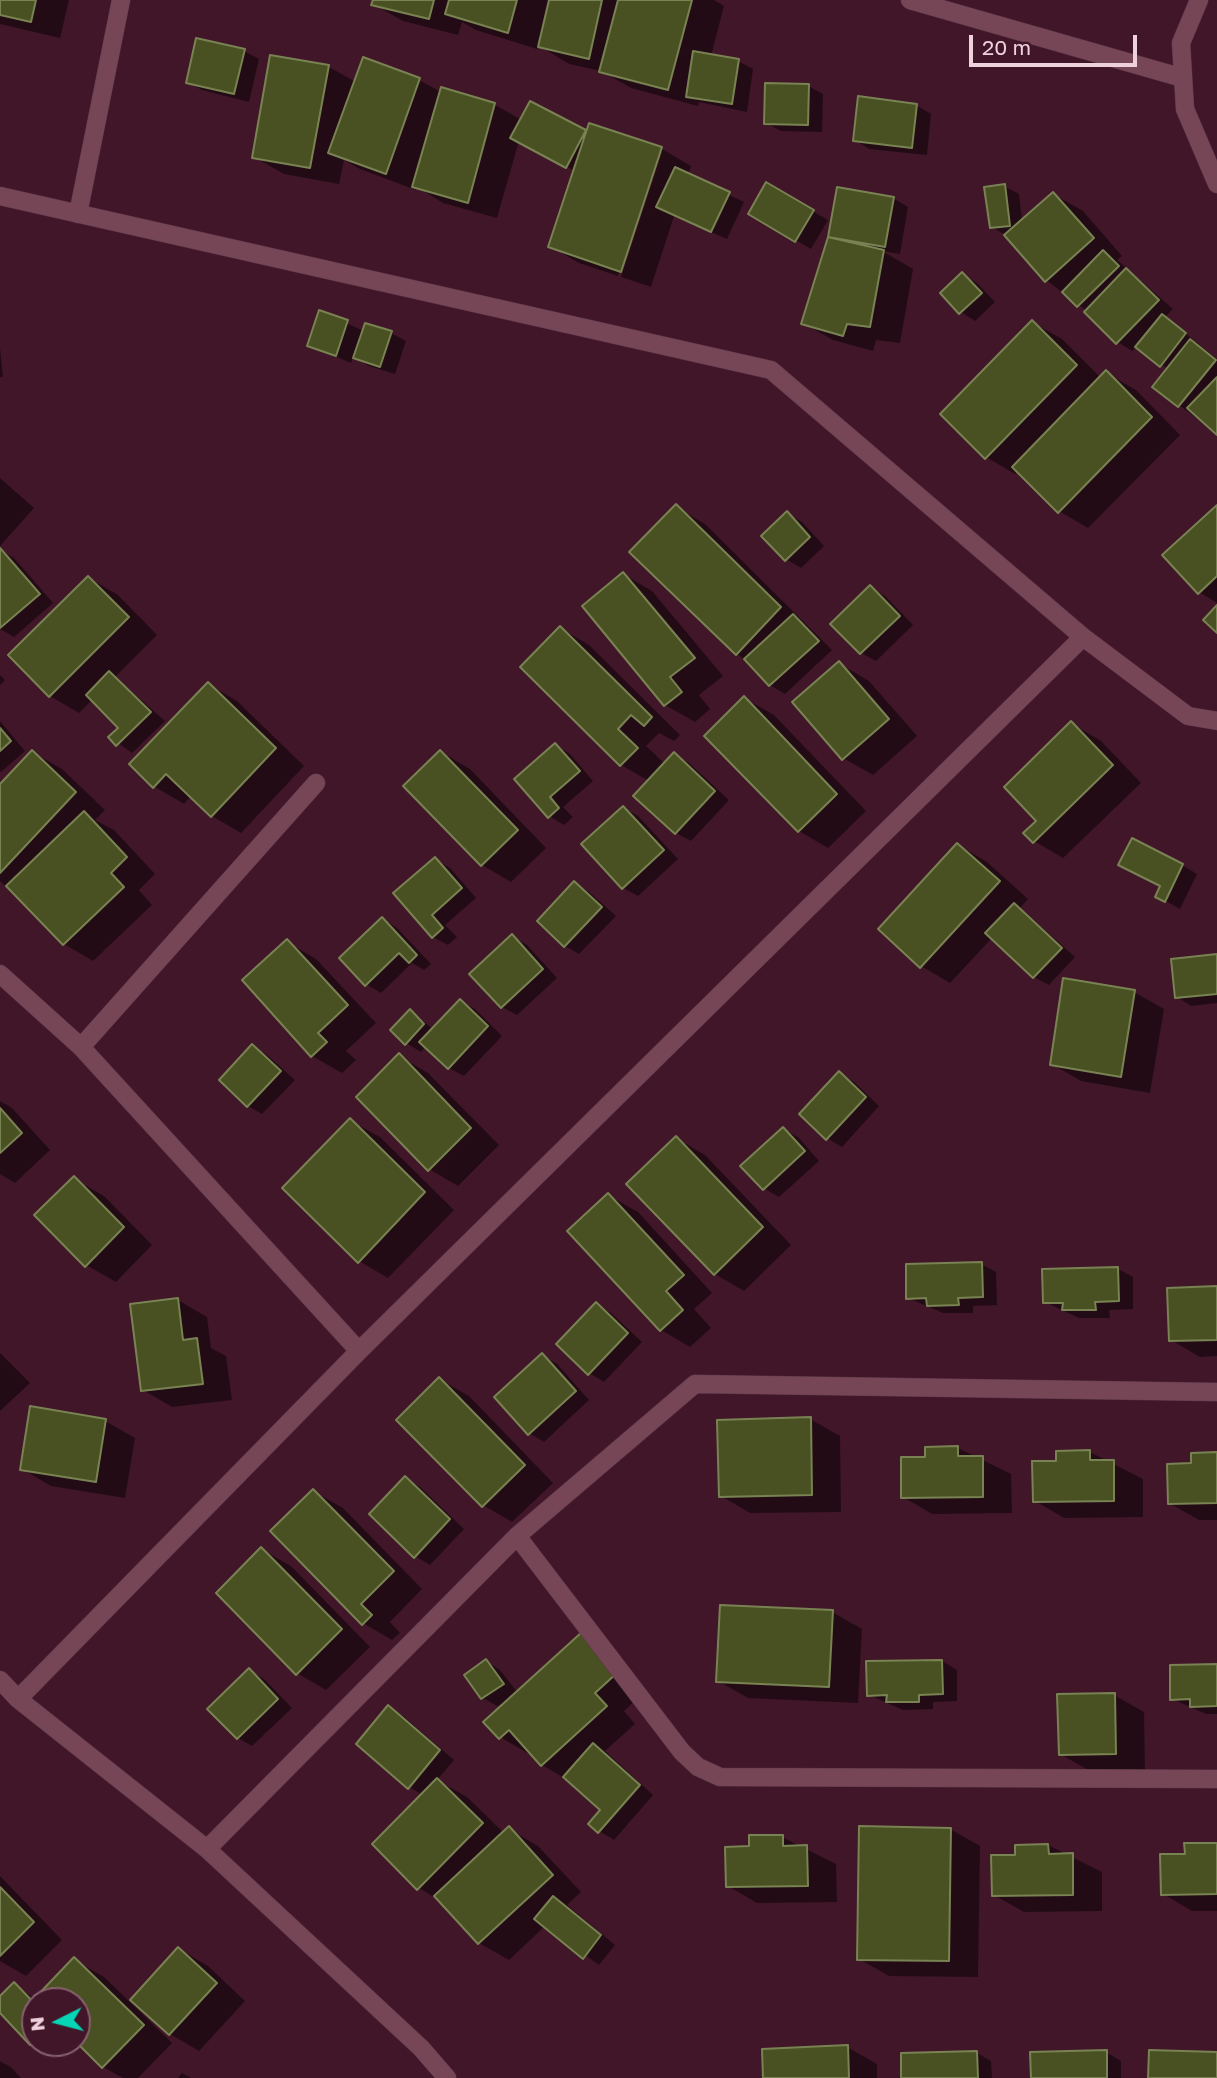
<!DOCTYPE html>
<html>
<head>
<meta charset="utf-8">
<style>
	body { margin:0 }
	#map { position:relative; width:1217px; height:2078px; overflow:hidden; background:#411628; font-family:"Golos Text",sans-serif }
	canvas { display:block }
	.north { position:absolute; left:21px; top:1987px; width:70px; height:70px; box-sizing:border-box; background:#411628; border:2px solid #86616f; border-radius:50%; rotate:264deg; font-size:19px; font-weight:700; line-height:28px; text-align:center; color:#eed1da }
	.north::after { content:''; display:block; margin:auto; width:24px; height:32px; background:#06d5b6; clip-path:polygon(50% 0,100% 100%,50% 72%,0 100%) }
	.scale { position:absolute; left:969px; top:35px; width:168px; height:32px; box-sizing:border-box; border:4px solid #eed1da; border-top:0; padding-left:9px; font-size:21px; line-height:24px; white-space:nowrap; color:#eed1da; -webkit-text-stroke:5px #411628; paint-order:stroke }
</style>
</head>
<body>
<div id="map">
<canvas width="1217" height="2078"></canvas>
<div class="north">N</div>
<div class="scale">20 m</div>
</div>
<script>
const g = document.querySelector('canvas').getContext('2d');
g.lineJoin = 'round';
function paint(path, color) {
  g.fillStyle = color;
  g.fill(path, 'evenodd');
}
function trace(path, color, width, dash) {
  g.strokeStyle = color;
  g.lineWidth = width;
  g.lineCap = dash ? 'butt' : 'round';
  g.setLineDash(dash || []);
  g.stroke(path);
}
const shadow = new Path2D(`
	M0,0H69L60,38L0,24Z
	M375,0H714L724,6L711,56L738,61L753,69L747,112L699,102L698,106L631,88L601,71L569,64L538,45L537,49L476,30L462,22L458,35L403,21L373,4Z
	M244,51L259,59L249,102L202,90L188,82Z
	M364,59L419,80L441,92L442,89L495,105L522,120L530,103L587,133L590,125L662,149L691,166L688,175L744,202L727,239L674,216L651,287L621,277L662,152H659L618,276L579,263L550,246L575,171L519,141L497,218L443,203L417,187L416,190L360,169L344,160L339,184L284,174L254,157L329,67L356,82Z
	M808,86L823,94L822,132L781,131L766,123Z
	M916,105L931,114L927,155L869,149L855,140Z
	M766,184L828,220L811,249L750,213Z
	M1004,186L1019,194L1022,221L1053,194L1083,211L1122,256L1117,260L1173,309L1165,317L1217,359V433L1179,405L1168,369L1137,346L1132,351L1118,342L1087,311L1046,280L1006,235L991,227Z
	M893,198L908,207L900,254L882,251L913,269L900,343L876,340L873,351L833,340L803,323L830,237Z
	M962,274L977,283L995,302L975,321L961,312Z
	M321,312L364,331L391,333L406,341L395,374L369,366L353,356L351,363L309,345Z
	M1032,322L1062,339L1101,378L1106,373L1136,390L1180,435L1088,528L1059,511L1019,471L1015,474L986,457Z
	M0,348L3,377H0Z
	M0,478L34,508L0,546Z
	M676,507L705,524L832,650L785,694L770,685L737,653Z
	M1217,507V603L1199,592Z
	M787,513L802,522L824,546L801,568L786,559Z
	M0,550L14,558L53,603L14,637L0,629Z
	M623,574L652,591L723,676L699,695L710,709L695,722L665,705Z
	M89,578L118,595L157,635L115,677L165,721L132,753L110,737L121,728L93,699L79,713L50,696Z
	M870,587L885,596L913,625L876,661L861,653Z
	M560,628L589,645L680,735L674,741L659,733L646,746L665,764L674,754L689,763L729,800L691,841L676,833L649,781L621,765L523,667Z
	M840,664L869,681L917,736L873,775L843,758Z
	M0,675L5,680L0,685Z
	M208,684L237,701L304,766L241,833L212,816L191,796L184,804L155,787L132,764Z
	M744,698L774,715L866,811L828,848L799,831Z
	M0,721L25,751L1,772L0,771Z
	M1072,724L1101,741L1141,783L1063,858L1034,841Z
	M555,745L570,754L593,781L563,807L573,817L564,825L549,816L517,779Z
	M32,752L62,769L105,810L95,820L114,830L155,874L139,890L152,905L93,961L64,944L0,881V787Z
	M441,752L470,769L546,848L511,882L482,865Z
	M624,808L638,816L678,859L638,896L623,888Z
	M958,845L987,862L1028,899L1020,908L1075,957L1049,985L1034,977L993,937L950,983L921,966Z
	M435,859L450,868L476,898L445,925L457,937L448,945L433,937L395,893Z
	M1182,865L1197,874L1180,909L1157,896Z
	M575,883L589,892L616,916L579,954L565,946Z
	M383,919L397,928L431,964L424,970L412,963L381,993L366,984Z
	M512,936L527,945L557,978L517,1015L502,1007L472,974Z
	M287,942L316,959L376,1023L346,1051L356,1060L342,1073L312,1056L244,980Z
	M1217,956V1003L1191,1006L1177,997Z
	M1134,992L1164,1009L1150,1093L1081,1081L1052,1064Z
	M460,1001L475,1009L502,1036L464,1076L449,1068L426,1046L421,1052L406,1043L410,1011L433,1029Z
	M252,1046L267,1055L295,1080L262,1114L248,1106Z
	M399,1056L428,1073L499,1145L458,1186L429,1169Z
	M839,1074L854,1082L879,1106L842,1147L827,1138Z
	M0,1101L12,1108L50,1150L15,1183L0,1174Z
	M351,1121L380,1137L454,1210L388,1278L359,1261Z
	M783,1129L798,1137L819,1161L779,1197L765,1189L743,1166Z
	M676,1138L705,1155L791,1245L744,1291L715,1274Z
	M74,1179L104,1196L152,1245L116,1282L86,1265Z
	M608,1195L638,1212L712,1293L694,1309L711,1328L690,1347L661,1330Z
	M981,1264L996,1272L997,1305L973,1306V1313H943L908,1298Z
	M1118,1269L1133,1277V1309L1109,1310L1110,1318H1079L1045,1302Z
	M1217,1288V1356L1200,1357L1171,1340Z
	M178,1300L207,1317L211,1348L226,1356L232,1400L172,1407L143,1390Z
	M597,1304L611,1313L642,1342L604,1382L589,1373Z
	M0,1353L30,1383L0,1411Z
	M542,1355L557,1364L589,1400L544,1442L529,1433Z
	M439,1379L469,1396L553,1483L512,1522L483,1505Z
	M810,1419L840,1436L841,1512L750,1513L721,1496Z
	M105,1421L135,1438L125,1498L51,1486L22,1469Z
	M958,1448L1011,1474L1012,1513L932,1514L903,1497L927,1459Z
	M1090,1452L1143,1479V1517L1064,1518L1035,1501L1058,1463Z
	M1217,1454V1520H1199L1169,1503L1193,1464Z
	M405,1478L420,1487L464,1529L430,1565L415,1556Z
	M313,1491L343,1508L422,1589L390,1622L400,1633L392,1640L363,1623Z
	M261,1549L291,1566L370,1647L326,1690L297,1673Z
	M832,1612L862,1629L858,1703L748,1698L718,1681Z
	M583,1634L646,1690L624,1711L635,1724L605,1751L653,1795L614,1840L599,1831L603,1810L571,1782L542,1765L531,1752L529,1754L500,1737L506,1703L497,1706L483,1698L486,1661L500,1670L518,1693Z
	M942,1661L957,1670V1701L933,1702V1709L903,1710L869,1695Z
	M1217,1665V1714H1206L1172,1699Z
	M249,1670L264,1679L292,1708L252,1746L238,1738Z
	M1114,1695L1144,1712L1145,1770L1090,1771L1060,1754Z
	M388,1708L403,1716L454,1760L437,1780L467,1797L504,1833L509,1829L538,1846L581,1892L567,1905L615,1945L599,1965L545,1926L509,1960L479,1943L442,1902L419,1888L423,1795L409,1787Z
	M950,1829L980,1846L978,1977L889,1976L859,1959Z
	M782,1837L836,1864L837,1902L757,1903L728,1886L751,1848Z
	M1217,1844V1911H1192L1163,1894L1187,1856Z
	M1048,1845L1102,1872V1911L1024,1912L994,1895L1017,1857Z
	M0,1876L62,1940L26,1976L0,1961Z
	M179,1949L208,1966L245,2001L199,2051L170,2034L132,2000L130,2002L172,2043L138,2078H123L103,2067L77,2041V2001H35V2043H55L46,2052L31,2043L0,2011V1998L14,1984L35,1999L74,1960L104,1977L130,2002Z
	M847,2047L877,2064V2078H765Z
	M1106,2052L1121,2061V2078H1033Z
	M977,2053L991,2061L992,2078H903Z
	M0,2061L12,2068L21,2078H0Z
	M182,2073L191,2078H178Z`);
const building = new Path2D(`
	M0,0H36L31,22L0,15Z
	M373,0H434L429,19L371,5Z
	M449,0H517L508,33L445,14Z
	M549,0H602L589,59L538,47Z
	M618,0H692L668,90L599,72Z
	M196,38L245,49L234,94L186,83Z
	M693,51L739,59L732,104L686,97Z
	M270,55L329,65L310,168L252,158Z
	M363,57L420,78L386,174L328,153Z
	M765,83L809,84L808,125L764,124Z
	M441,87L495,103L468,203L412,187Z
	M858,96L917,104L912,148L853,141Z
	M530,101L586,130L566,168L510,138Z
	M589,123L662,147L621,272L548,247Z
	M675,167L730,192L711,232L656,207Z
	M766,182L814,210L795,242L748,214Z
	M1005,184L1010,226L990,228L984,187Z
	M837,187L894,197L885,247L828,237Z
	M1053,192L1094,238L1045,282L1004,235Z
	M828,237L884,250L870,327L847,324L843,336L801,324Z
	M1103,250L1119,266L1077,307L1062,292Z
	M1126,268L1159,300L1116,344L1084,312Z
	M962,272L982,293L959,314L940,293Z
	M319,310L348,320L336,356L307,346Z
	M1162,314L1186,333L1160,367L1135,347Z
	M1032,320L1077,365L985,459L940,414Z
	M365,323L392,331L380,367L353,358Z
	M1190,339L1216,360L1178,407L1152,387Z
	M1106,370L1152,417L1058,513L1012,467Z
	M1217,377V435L1187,408Z
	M676,504L781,607L736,655L629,552Z
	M1217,505V576L1198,594L1162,555Z
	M787,511L810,537L785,561L761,536Z
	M0,548L40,594L0,628Z
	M623,572L695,658L670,677L682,692L664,706L582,606Z
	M88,576L129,617L49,697L8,655Z
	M870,585L900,616L860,654L830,624Z
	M1217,605V633L1203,620Z
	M793,614L819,641L769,686L744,659Z
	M560,626L652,717L644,726L631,715L618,729L638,748L620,766L520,667Z
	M839,661L889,719L842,760L792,702Z
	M109,671L151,712L116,746L108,737L118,728L86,695Z
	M208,682L276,748L211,817L166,774L153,788L129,764Z
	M744,696L837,794L798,832L704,736Z
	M1071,721L1113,765L1033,843L1023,833L1036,821L1004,787Z
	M0,728L11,741L0,751Z
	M555,743L580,771L550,797L559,808L548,818L514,779Z
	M32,750L76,792L0,873V784Z
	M440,750L518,830L481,866L403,786Z
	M674,752L715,791L675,834L633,796Z
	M623,806L664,850L622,889L581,844Z
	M84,811L127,857L111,873L124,887L63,945L6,886Z
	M1132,838L1183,864L1165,902L1155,897L1160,886L1118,865Z
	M957,843L1000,881L920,968L878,929Z
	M435,857L462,888L432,915L443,928L432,938L393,893Z
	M574,881L602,907L564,947L537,921Z
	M1014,903L1062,948L1033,978L985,933Z
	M382,917L417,955L409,963L399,953L365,986L339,958Z
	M512,934L543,969L501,1008L469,974Z
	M287,939L348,1005L318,1033L327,1042L311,1057L242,980Z
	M1217,954V994L1175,998L1171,959Z
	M1063,978L1135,990L1121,1077L1050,1065Z
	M460,999L488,1026L448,1069L419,1042Z
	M410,1009L424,1024L405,1045L390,1030Z
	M252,1044L281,1071L247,1107L219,1080Z
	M399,1053L471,1128L428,1171L356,1097Z
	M839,1071L866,1097L826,1140L799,1114Z
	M0,1108L22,1133L0,1153Z
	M350,1118L425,1192L358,1263L282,1188Z
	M783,1127L805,1151L763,1190L740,1166Z
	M676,1136L763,1227L714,1275L626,1184Z
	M74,1176L124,1227L85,1267L34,1215Z
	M608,1193L684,1275L666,1291L683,1310L660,1331L567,1231Z
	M982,1262L983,1297L958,1298L959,1305L927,1306L926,1298L906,1299V1264Z
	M1118,1267L1119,1301L1095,1302L1096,1310H1062L1063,1303H1043L1042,1269Z
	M1217,1286V1340L1169,1341L1167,1288Z
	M178,1298L183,1340L197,1338L203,1384L141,1391L130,1304Z
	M596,1302L628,1333L588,1375L556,1344Z
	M542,1353L576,1391L528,1435L494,1397Z
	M439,1377L525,1465L482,1507L396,1420Z
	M30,1406L106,1419L96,1482L20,1470Z
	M811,1417L812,1495L719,1497L717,1420Z
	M958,1446V1456H983V1497L901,1498V1457H925V1447Z
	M1090,1450V1460H1114V1501L1033,1502L1032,1461H1056V1451Z
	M1217,1452V1503L1168,1504L1167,1464L1191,1463V1453Z
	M405,1476L450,1519L414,1558L369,1514Z
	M313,1489L394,1571L361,1604L372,1615L362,1625L270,1531Z
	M261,1547L342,1629L296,1675L216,1593Z
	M720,1605L833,1610L829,1687L716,1682Z
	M582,1632L617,1673L595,1693L607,1706L541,1766L509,1730L499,1739L483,1722Z
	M486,1659L504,1684L481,1699L464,1675Z
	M942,1660L943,1694L919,1695V1702H886L887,1695L867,1696L866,1661Z
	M1217,1664V1706L1190,1707V1699L1170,1700V1665Z
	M249,1668L278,1699L237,1739L207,1709Z
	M1115,1693L1116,1754L1059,1755L1057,1694Z
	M388,1705L440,1750L408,1789L356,1744Z
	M593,1743L640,1785L598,1833L588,1824L600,1810L563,1777Z
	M437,1778L483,1823L417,1890L372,1844Z
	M509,1826L553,1875L478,1944L434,1896Z
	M859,1826L951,1828L949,1961L857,1960Z
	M749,1835H783V1846L807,1845L808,1886L726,1887L725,1847L749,1846Z
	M1184,1843H1217V1894L1161,1895L1160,1854H1185Z
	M1048,1844L1049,1854L1073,1853V1895L992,1896L991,1855H1015V1845Z
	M0,1887L34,1922L0,1956Z
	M553,1896L601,1935L583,1959L534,1919Z
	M178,1947L217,1983L169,2035L130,2000Z
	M74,1957L144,2025L102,2068L77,2043V2001L33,2000Z
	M14,1982L35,2004V2040L30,2045L0,2013V1996Z
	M848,2045L849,2078H763L762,2049Z
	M1107,2050V2078H1031L1030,2052Z
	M1149,2050L1217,2052V2078H1148Z
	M977,2051L978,2078H901V2053Z`);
const minor = new Path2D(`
	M910,0L1183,78
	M1199,0L1181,43L1185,109L1217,184
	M0,196L771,370L1083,637
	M78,214L121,0
	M0,974L81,1047L359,1351
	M81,1047L316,783
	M517,1536L682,1752L698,1767L720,1777L1217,1779
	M0,1680L18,1699L207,1849L421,2048L447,2078
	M18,1699L359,1351L1083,637L1188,716L1217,721
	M207,1849L517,1536L695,1384L1217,1392`);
paint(shadow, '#0007');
paint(building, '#495021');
trace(building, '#798252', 2);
trace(minor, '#593645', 19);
trace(minor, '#764657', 18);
</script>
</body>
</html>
